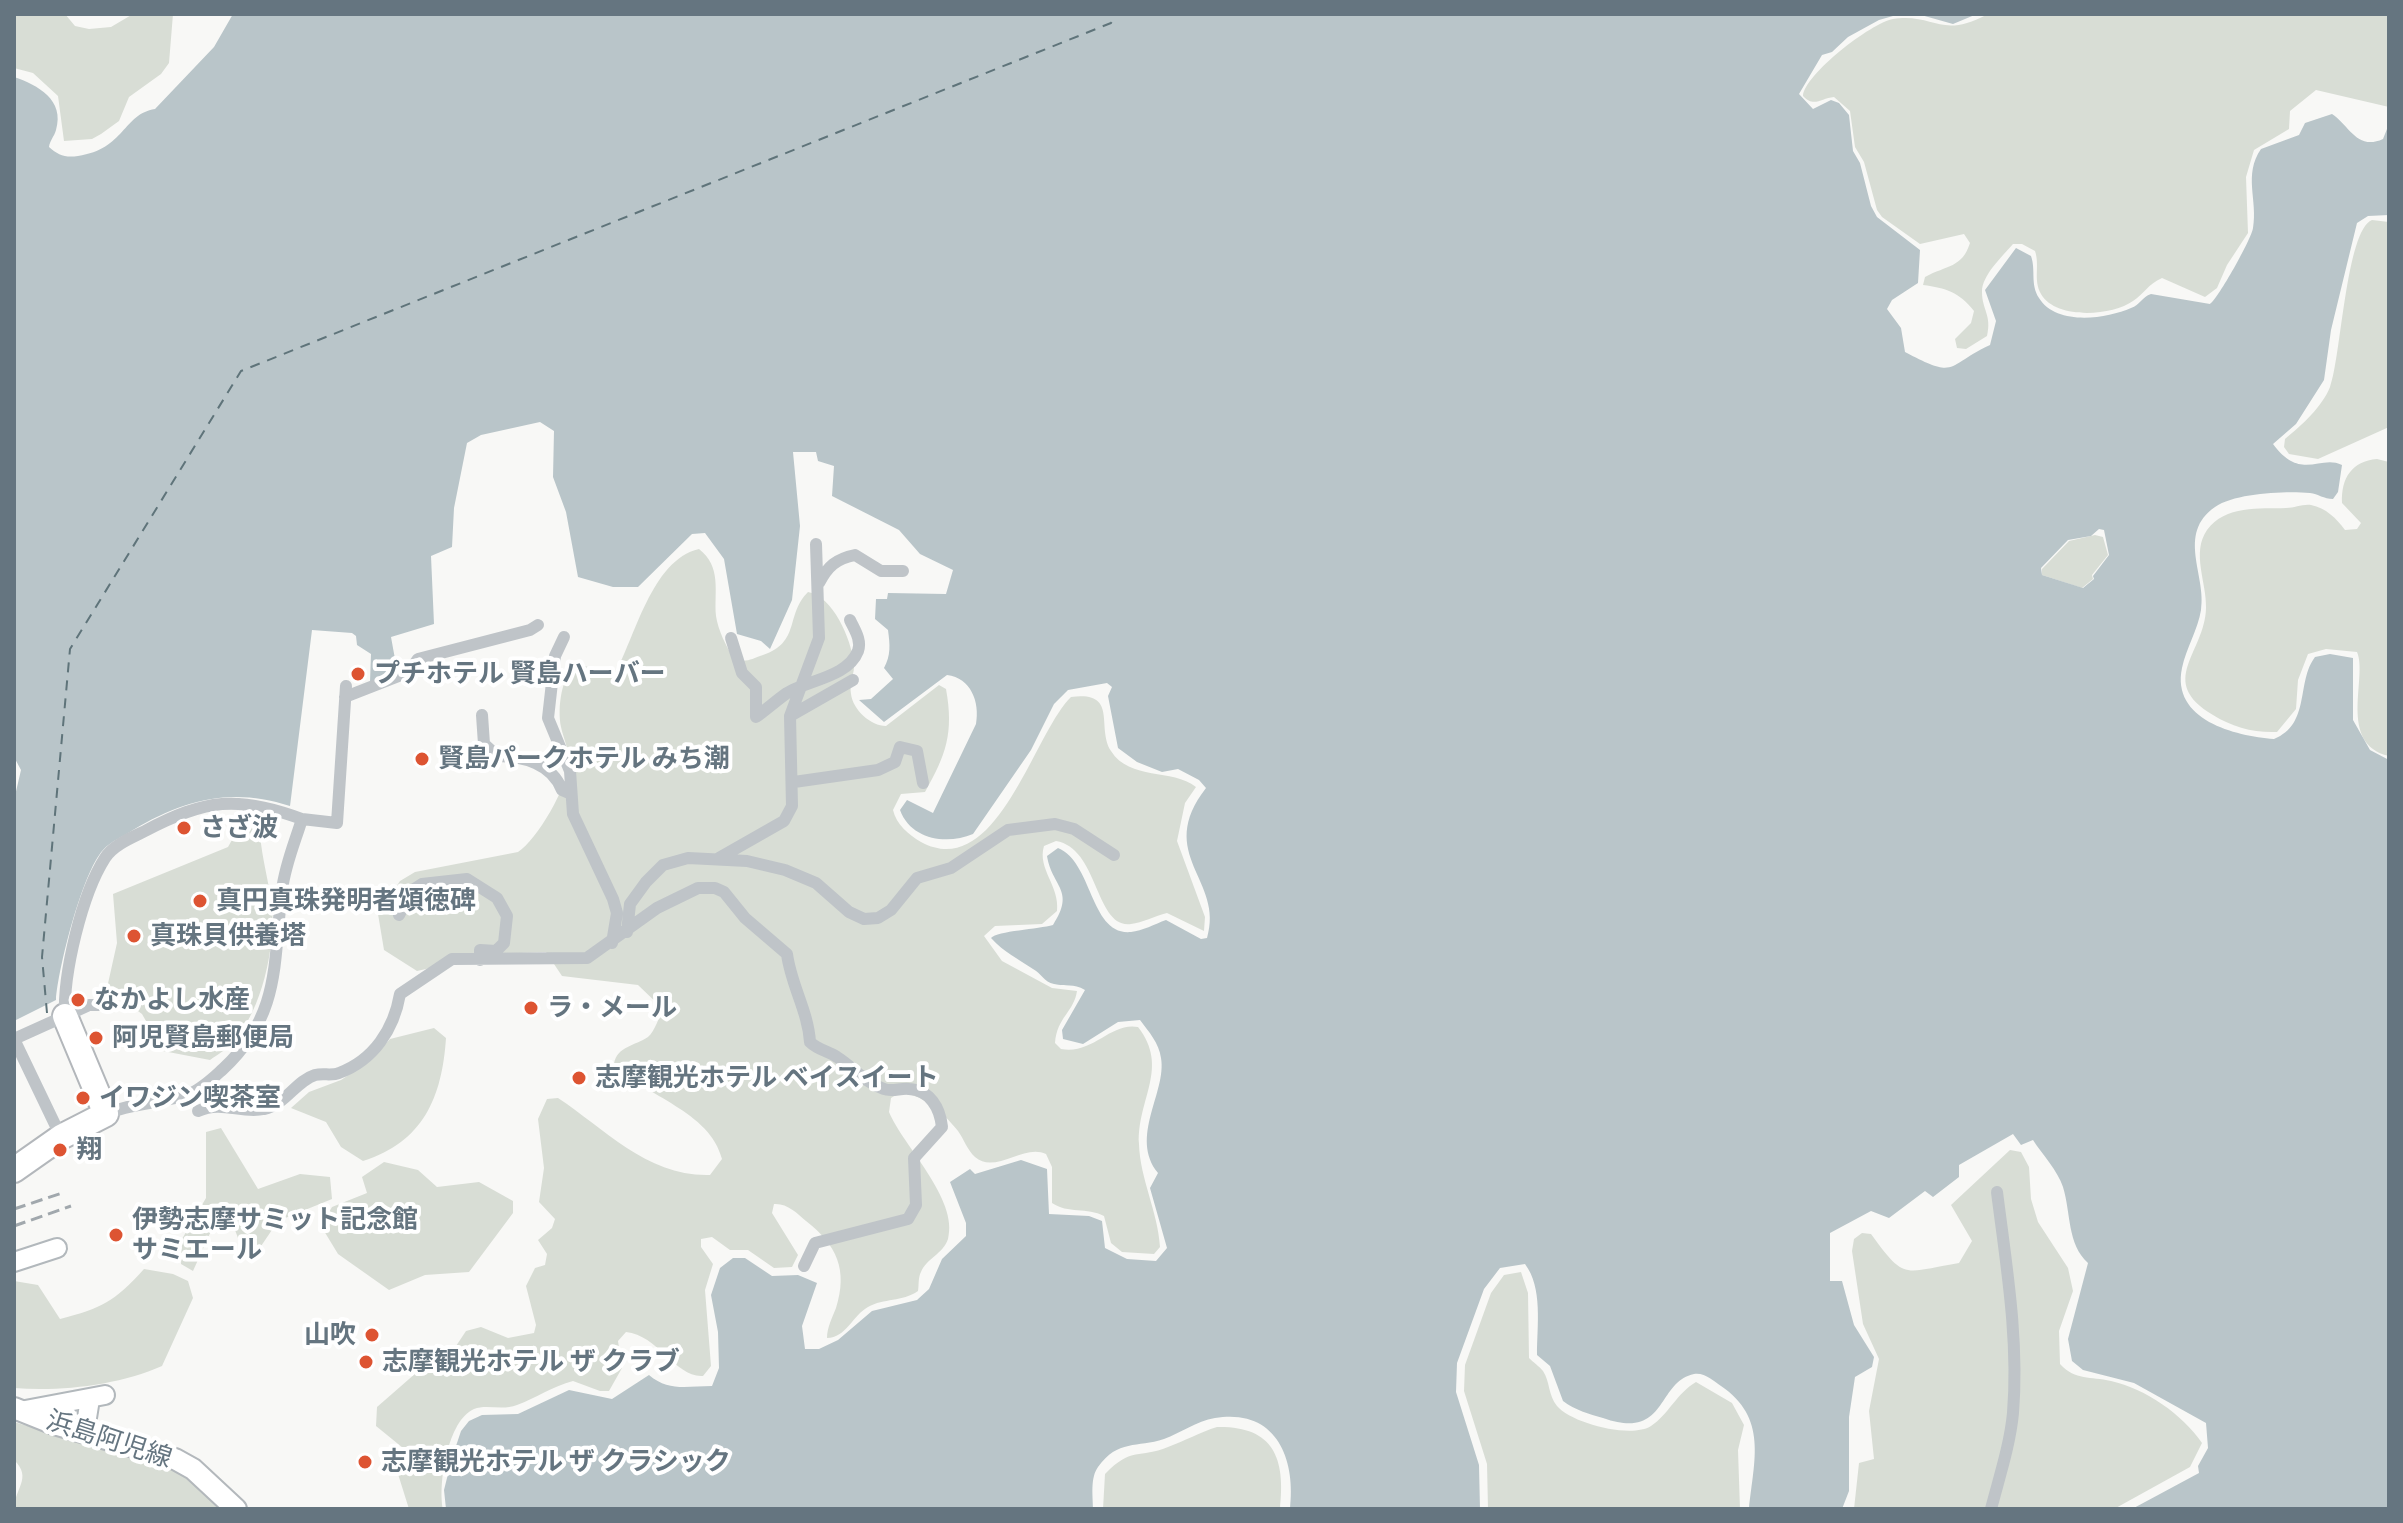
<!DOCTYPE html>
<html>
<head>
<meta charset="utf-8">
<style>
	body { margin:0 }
	#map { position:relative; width:2403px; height:1523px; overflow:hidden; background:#f8f8f6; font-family:Cabin,sans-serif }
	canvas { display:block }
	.frame { position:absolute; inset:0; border:16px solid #657580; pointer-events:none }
</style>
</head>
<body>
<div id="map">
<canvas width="2403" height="1523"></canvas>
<div class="frame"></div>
</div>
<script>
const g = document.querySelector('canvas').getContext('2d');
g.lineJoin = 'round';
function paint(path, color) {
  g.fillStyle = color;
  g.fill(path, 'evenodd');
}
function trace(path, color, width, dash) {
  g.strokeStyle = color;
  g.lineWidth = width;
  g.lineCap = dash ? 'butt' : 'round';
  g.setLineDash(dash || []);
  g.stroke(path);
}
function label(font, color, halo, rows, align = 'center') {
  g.font = font + ' Cabin,"Noto Sans JP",sans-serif';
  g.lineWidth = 8;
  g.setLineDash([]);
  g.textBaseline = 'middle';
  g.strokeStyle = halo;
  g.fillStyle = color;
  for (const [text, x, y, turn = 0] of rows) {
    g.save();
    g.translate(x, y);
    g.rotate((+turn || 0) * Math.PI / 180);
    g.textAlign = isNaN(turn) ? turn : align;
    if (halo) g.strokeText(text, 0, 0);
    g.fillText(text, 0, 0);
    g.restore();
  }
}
const green = new Path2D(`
	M14,14H65L75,26L89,29L111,27L133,14H173L169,63L161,74L129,97L119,121L101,134L92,139L64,141L58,96L33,73L14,68Z
	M1988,14H2389V107L2316,90L2290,111L2289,129L2254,150L2246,177L2248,233L2227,265L2217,288L2205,297L2162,278C2148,284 2144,294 2133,301C2112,316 2056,320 2041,294C2033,280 2040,266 2035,251L2022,244H2013C2002,257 1982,275 1982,292C1982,310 1992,315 1987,336L1966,349L1957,348L1955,339L1971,323L1974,311C1959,292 1946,288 1923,285L1925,277C1947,265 1962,268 1970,243L1964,234L1920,244L1882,217L1877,210L1864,162L1855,147L1850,111L1834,97C1821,98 1814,108 1803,96C1805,74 1871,23 1893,19C1935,13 1940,40 1988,14Z
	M2372,220L2389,222V427L2318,459L2289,454L2284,447L2285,439C2302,425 2322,407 2330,387C2341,359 2346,230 2372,220Z
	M2377,459L2389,462V756C2337,744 2368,677 2357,652L2326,649L2308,654L2298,680L2296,709L2277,732C2254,733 2232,727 2213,715C2156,681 2205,653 2206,608C2207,583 2191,553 2207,530C2225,505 2260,509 2286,508C2295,508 2302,504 2311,505C2326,508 2336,518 2345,530L2357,529L2361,523L2342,503C2341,478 2352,461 2377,459Z
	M2095,535L2103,537L2108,555L2092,575L2093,579L2082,588L2042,575V569L2069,541Z
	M699,549C722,567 714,591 716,616C718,630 726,646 734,659C747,663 751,659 763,655C801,642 785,615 808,592C833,596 851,639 854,663C855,673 849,684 851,694C853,710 871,726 886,726L939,685L946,689C954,733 946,755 925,792L901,794L893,810C896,824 909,835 921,842C997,883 1033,734 1071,697C1119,691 1096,727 1111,751C1130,781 1172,768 1196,787L1185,803L1177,841L1205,917L1204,931L1167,913C1155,916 1142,923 1131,924C1095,929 1099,848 1056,841L1044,846C1037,869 1060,886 1057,911L1042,924L995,926L984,936L1002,961L1052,988L1077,991C1074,1012 1057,1017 1055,1043L1061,1049C1093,1055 1110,1022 1138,1027C1170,1068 1137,1099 1139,1144C1140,1179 1158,1212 1160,1247L1154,1254L1122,1252L1111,1243L1104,1216C1087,1207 1068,1214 1052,1203V1167L1046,1154C1024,1143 995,1175 975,1157C967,1150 964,1139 958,1131C945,1114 912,1083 891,1098L889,1112C903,1146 959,1199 948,1239C943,1254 926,1259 921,1272C918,1277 919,1286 918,1291C902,1302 884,1298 868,1307C853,1315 846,1338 827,1338C827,1328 832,1318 836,1308C848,1270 837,1245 806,1221C797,1213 787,1203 774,1204L772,1213L798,1255L792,1267L774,1268L748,1250H730L712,1237L701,1239V1247L713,1264L705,1290L711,1366L703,1376C676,1378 658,1335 626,1332L618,1341L622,1368L609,1391H600L573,1381C553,1386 536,1398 517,1405C502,1411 487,1404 474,1409C448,1420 438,1483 443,1509H409L398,1474L404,1463L403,1448L376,1426L377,1407L424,1366L454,1349L466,1331L481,1327L508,1338L534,1333L536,1325L526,1286L535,1268L545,1265L547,1254L538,1240L552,1228L555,1219L539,1202L544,1168L538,1119L547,1099L558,1098C605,1129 648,1177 710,1175L722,1159C710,1111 646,1097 614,1064C617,1046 635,1046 648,1037C655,1031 659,1017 663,1009L638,985L562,976L546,952L493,954L417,971L384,950L378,914L400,881L415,872L518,852C537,840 568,786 569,763C570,752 563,737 561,727C557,707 562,677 575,663L614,675C635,639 651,560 699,549Z
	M242,822L260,834C262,859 269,882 272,907C275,949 262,1009 234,1041C228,1049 218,1054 210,1060L163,1051L142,1014L107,988L117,943L113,894L228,847Z
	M434,1028L446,1038C442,1098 423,1142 363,1161L341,1147L326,1122L291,1108L309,1092L341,1080L370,1061L390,1039Z
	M221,1128L258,1189L300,1174L330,1177L332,1199L278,1221L255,1255L241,1246L235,1230L211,1231L193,1271L181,1264L182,1239L206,1198V1132Z
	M2010,1150L2021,1152L2029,1167L2031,1199L2038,1222L2068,1268L2073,1291L2059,1331L2060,1364C2076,1381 2090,1376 2111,1381C2146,1389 2182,1414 2202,1443L2190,1467L2114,1509H1854L1859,1463L1874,1459L1869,1411L1879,1359L1863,1324L1852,1251L1854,1239L1862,1233L1871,1234C1906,1282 1903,1272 1959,1263L1972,1241L1951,1205Z
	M384,1162L418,1170L437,1187L479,1182L513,1201V1213L469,1272L425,1275L389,1290L338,1254L321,1226L332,1207L367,1193L362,1177Z
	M144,1269L173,1274L188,1281L193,1298L162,1366C119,1385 61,1392 14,1388V1281L38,1285L60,1319C102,1308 114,1302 144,1269Z
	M1521,1272L1528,1293L1529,1358C1533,1362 1540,1367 1543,1371C1550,1381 1548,1395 1557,1406C1571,1423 1631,1439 1651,1426C1668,1415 1677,1393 1696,1382L1732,1403L1744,1425L1738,1450L1740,1509H1488L1487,1464L1464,1391L1465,1365L1491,1293L1504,1275Z
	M14,1422C66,1439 149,1449 192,1477C206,1486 218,1499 231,1509H14C14,1489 33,1478 14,1460Z
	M1217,1427C1273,1426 1286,1457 1280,1509H1103L1105,1474C1132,1446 1139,1459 1168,1447C1185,1441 1200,1432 1217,1427Z`);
const water = new Path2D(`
	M233,14H1977L1953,24L1921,15L1893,16L1879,20L1848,37L1832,52L1822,55L1799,94L1813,109L1831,100L1839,103L1849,115L1853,151L1860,163L1871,206L1877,217L1920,250L1918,283L1892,300L1887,309L1901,328L1905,352C1958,380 1945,366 1990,345L1996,321L1985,290L2016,248L2031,256C2036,270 2030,284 2039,298C2056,326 2106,319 2131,308C2140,305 2142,297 2151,294L2210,304C2218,299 2252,238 2253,228C2258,200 2243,175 2261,149L2299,135L2305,123L2332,114C2349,125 2357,151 2383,139L2389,124V215L2368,216L2357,223L2331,330L2324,380L2296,424L2273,444C2301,482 2320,454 2342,465L2338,492L2333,499C2324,499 2318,494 2310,493C2284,491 2236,493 2215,507C2176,534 2207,576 2201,610C2198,629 2186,649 2182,668C2171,720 2235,736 2274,739C2311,724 2296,682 2315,657L2330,654L2353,658V720L2370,750L2389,760V1509H2132L2199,1473L2198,1466L2208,1448L2206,1423L2134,1383L2083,1370L2072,1361L2068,1339L2088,1263C2067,1244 2071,1213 2063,1187C2058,1171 2042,1154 2033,1140L2021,1145L2013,1134L1959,1165V1177L1933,1197L1925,1191L1889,1218L1871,1211L1830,1233V1281H1842L1854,1325L1874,1357L1872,1367L1855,1377L1849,1417V1491L1842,1509H1749C1754,1460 1768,1418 1721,1386C1714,1381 1704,1372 1694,1374C1656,1382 1668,1441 1603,1418C1589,1414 1575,1410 1563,1401L1550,1366L1537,1355C1537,1325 1543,1288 1525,1264L1500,1268L1484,1289L1457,1363L1456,1392L1479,1465L1480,1509H1290C1296,1458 1276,1408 1215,1418C1196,1421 1181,1433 1164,1439C1137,1448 1118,1439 1098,1467C1090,1478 1093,1496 1093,1509H446L444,1490L452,1458L461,1431L469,1421L482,1415L518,1414L569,1390L612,1399L649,1375C669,1392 687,1386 712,1386L719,1368L718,1332L711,1295L720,1268L733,1258H745L772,1276L798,1275L817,1283L802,1326L805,1349H819L838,1340L872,1311L917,1300L929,1289L942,1259L966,1236V1223L950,1182L970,1169L975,1174L1021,1160L1047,1169L1049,1214L1089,1216L1102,1221L1105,1248L1127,1259L1156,1261L1167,1248L1150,1188L1158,1173C1129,1137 1167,1092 1161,1058C1159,1043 1149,1032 1140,1020L1118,1022L1083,1044L1063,1039L1062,1030L1085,990C1073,983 1066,987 1054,984C1044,982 1041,973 1033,969C1017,958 1005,953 991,938C997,931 1039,929 1053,925C1076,890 1052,887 1047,856L1058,848C1093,862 1090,936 1131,932C1142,931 1155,924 1166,920L1201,939L1207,938C1225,880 1154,855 1206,788L1199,780L1178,769L1162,772L1137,762L1118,748L1108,696L1112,687L1107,683L1068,690L1054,704L1031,750L973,834C947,845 911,840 900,810L907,800L933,813L976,724C980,702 971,678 947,675L884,722L859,700L871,699L893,679L884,668C891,655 890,645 888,630L875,619L876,599H887L888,593L946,594L953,570L920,554L899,530L832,496L834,466L818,461L816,452H793L800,526L792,600L770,649L761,641L737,634L724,559L705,533L692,534L638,587H613L578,577L566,512L553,477L554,431L540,422L481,435L467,443L454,508L452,547L431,556L434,624L391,637L397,670L370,682L371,654L357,645L356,636L352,633L312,630L290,806C233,787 184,799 133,830C124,836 111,841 103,850C82,873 58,969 56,1000L14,1021V800L21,770L14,757V77C38,85 65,100 56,130C54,137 50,140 49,147C58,155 65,158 78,156C125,149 123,114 155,109L214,47ZM2099,529L2104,530L2109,555L2093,576L2094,579L2083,588L2042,575L2041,568L2068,540L2091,536Z`);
const ferry = new Path2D(`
	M47,1013L42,957L70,649L241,371L1111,23L1117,14`);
const street = new Path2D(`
	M819,583C828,566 836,559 855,555L881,571H903
	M564,637L555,656L548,718L570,771L573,814L613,899L617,913L612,943
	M731,638L742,673L756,687V717C767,709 777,700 787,693C808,680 848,677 858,651C862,640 854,629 850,620
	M345,697L409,672L418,659L530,630L538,625
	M482,715L484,744L497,756C524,756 552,764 562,790L569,793
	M790,716L853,680
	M794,782L878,770L895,762L900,747L917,751L923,783
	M302,819L337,823L346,686
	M719,858L784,821L792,806L790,716L819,638L816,544
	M399,915L411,891L422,884L467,879L497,898L507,916L504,943L496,951L480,950V960
	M627,932L630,904L646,882L663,865L688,858L747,861L785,870L816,883L849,912L864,919L878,918L891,910L917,878L951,868L1008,830L1055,824L1074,829L1114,855
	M65,1016L89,1005H102
	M14,1039L65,1016C63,973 82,894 105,858C113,845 133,837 145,831C205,799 238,795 302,819C295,842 285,865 282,890C273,961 282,1014 223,1069C213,1078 202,1089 189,1094C162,1104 133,1102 106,1114
	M14,1039L61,1137
	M198,1111C222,1100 241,1114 264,1109C285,1105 296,1081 315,1075C323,1073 332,1076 339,1073C374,1060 394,1029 400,994L452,959L587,958L657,908L698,888H715L724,892L745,918L787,954C791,985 808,1011 810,1042C818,1050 828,1051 837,1057C853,1067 865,1083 884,1089C891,1092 901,1088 909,1089C930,1090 940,1108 942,1127L914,1158L916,1205L908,1219L815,1243L804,1266
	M1991,1509C1999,1478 2010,1445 2013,1413C2019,1339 2006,1264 1997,1192`);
const secondary = new Path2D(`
	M14,1262L57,1248
	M90,1399L86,1424L91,1434
	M20,1411L105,1395`);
const primary = new Path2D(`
	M14,1408L54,1424L175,1459L193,1469L236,1509`);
const highway = new Path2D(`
	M14,1170L61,1137L106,1114L65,1016`);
const rail = new Path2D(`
	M14,1209L65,1192
	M14,1226L71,1206`);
const markers = [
	[358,674,8,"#dd5432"],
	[422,759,8,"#dd5432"],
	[184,828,8,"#dd5432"],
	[200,901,8,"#dd5432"],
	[134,936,8,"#dd5432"],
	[78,1000,8,"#dd5432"],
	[531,1008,8,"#dd5432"],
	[96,1038,8,"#dd5432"],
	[579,1078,8,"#dd5432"],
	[83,1098,8,"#dd5432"],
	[60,1150,8,"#dd5432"],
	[116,1235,8,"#dd5432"],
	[372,1335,8,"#dd5432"],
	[366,1362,8,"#dd5432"],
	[365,1462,8,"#dd5432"]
];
const poiNames = [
	["プチホテル 賢島ハーバー",374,674],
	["賢島パークホテル みち潮",438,759],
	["さざ波",200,828],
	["真円真珠発明者頌徳碑",216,901],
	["真珠貝供養塔",150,936],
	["なかよし水産",94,1000],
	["ラ・メール",547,1008],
	["阿児賢島郵便局",112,1038],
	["志摩観光ホテル ベイスイート",595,1078],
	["イワジン喫茶室",99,1098],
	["翔",76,1150],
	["伊勢志摩サミット記念館",132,1220],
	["サミエール",132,1250],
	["山吹",356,1335,"right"],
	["志摩観光ホテル ザ クラブ",382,1362],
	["志摩観光ホテル ザ クラシック",381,1462]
];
const streetNames = [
	["浜島阿児線",109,1440,18]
];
paint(green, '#d8ddd5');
paint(water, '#b9c5c9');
trace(ferry, '#5f747a', 2, [10, 8]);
trace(secondary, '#b2b8bc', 22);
trace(primary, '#b3b8bc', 24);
trace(highway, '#b3b7bb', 28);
trace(street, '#bfc4c8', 12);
trace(secondary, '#fff', 18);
trace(primary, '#fff', 20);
trace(highway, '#fff', 24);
trace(rail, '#a1a8ad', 3, [12, 6]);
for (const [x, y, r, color] of markers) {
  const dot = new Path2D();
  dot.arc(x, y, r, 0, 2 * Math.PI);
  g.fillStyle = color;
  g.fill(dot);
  trace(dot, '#fff', 3);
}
label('bold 26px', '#657580', '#fff', poiNames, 'left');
label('26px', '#657580', '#fff', streetNames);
</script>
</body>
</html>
